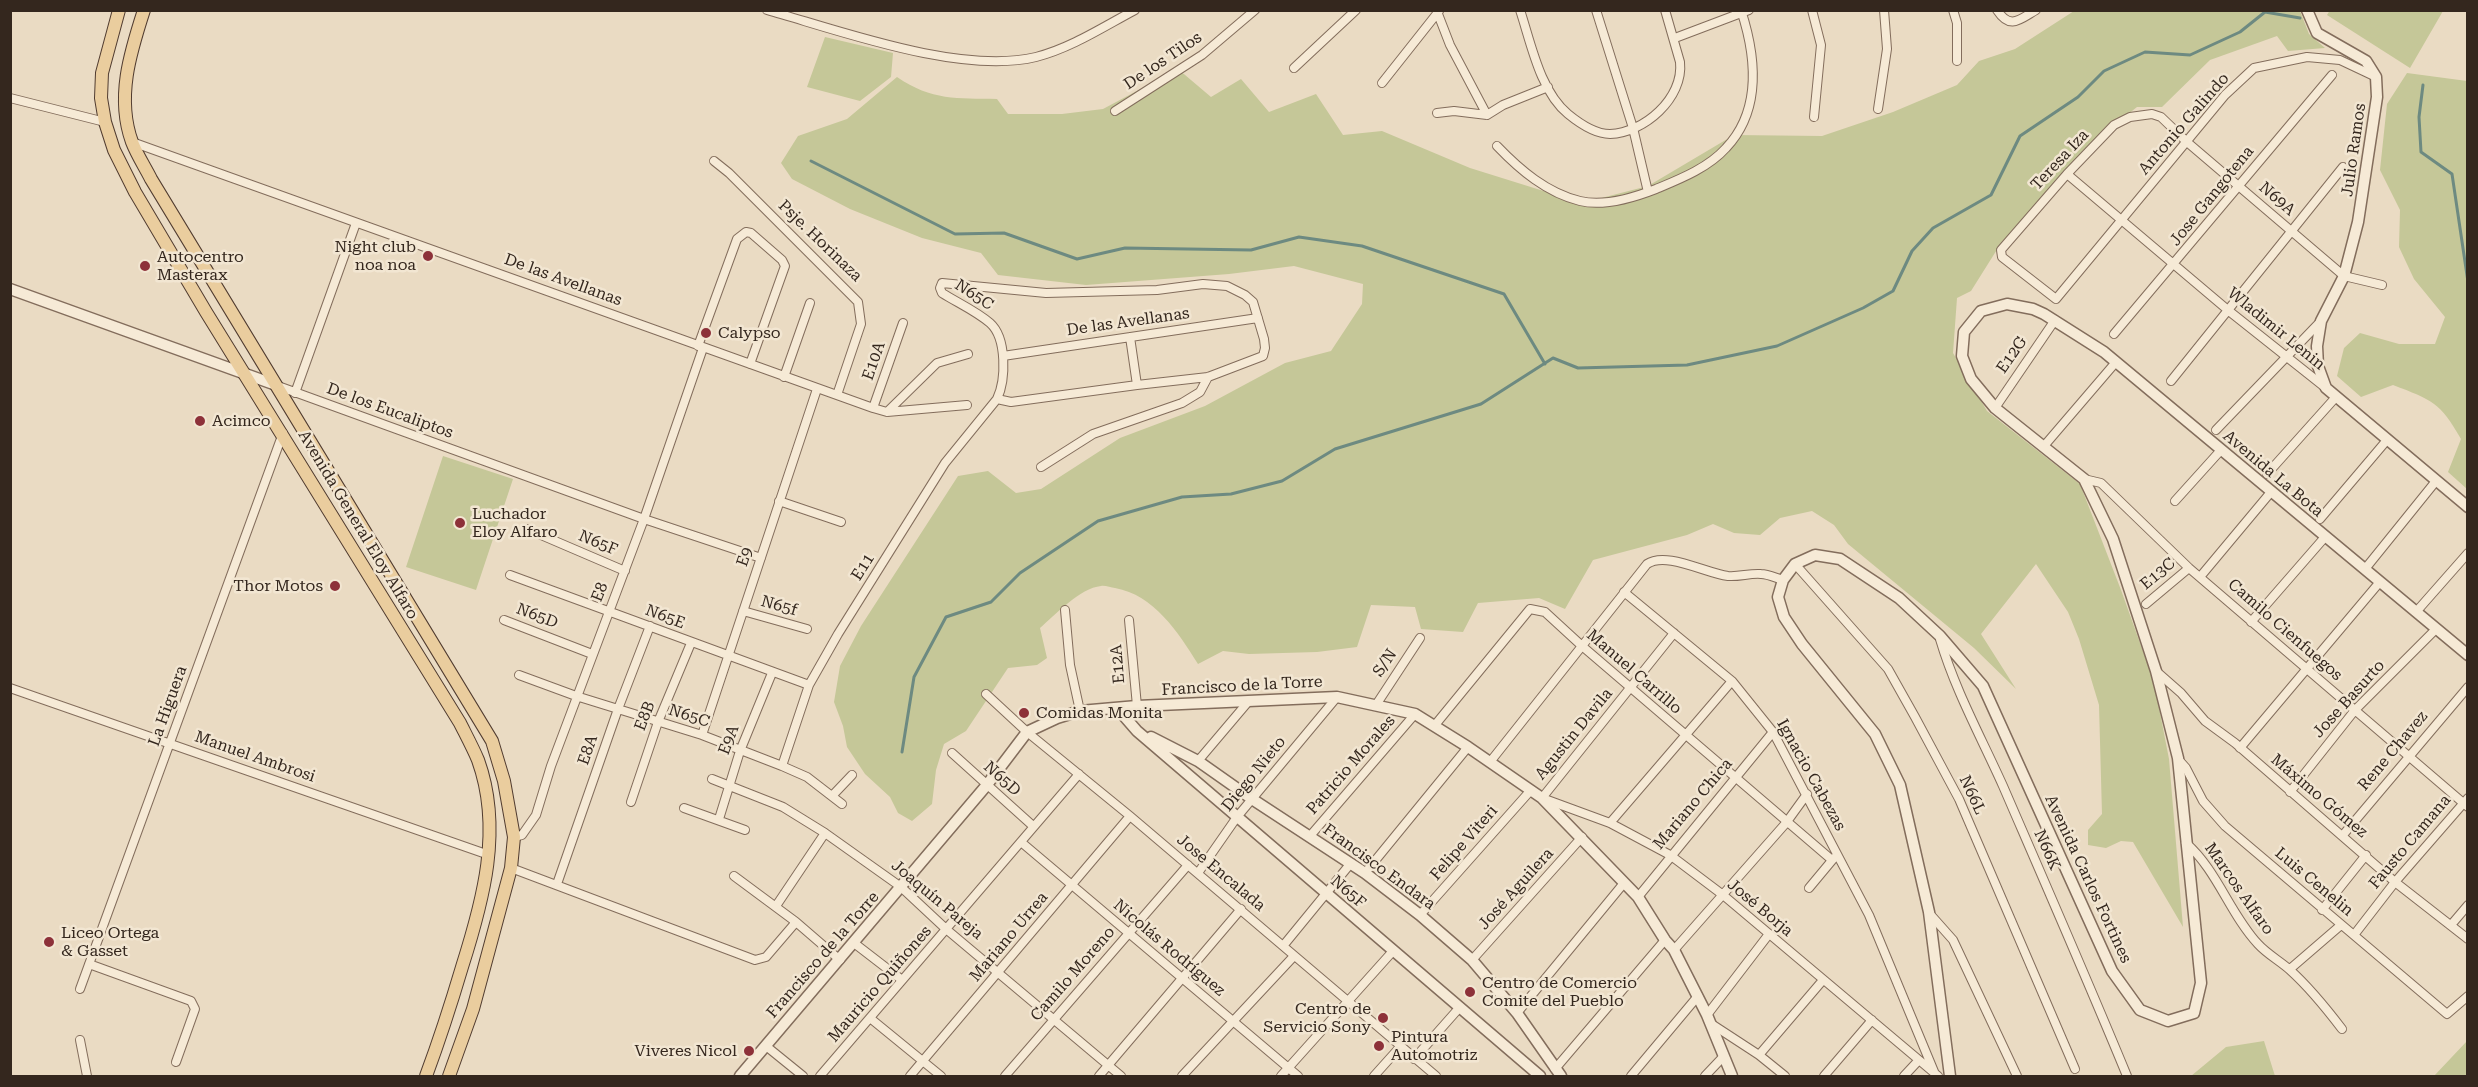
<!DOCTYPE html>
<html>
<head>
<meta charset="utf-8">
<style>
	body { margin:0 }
	#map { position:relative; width:2478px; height:1087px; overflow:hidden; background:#eadbc3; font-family:"Roboto Serif",serif }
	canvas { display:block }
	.frame { position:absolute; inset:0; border:12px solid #34271e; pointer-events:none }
</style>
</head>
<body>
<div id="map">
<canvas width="2478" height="1087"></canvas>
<div class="frame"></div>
</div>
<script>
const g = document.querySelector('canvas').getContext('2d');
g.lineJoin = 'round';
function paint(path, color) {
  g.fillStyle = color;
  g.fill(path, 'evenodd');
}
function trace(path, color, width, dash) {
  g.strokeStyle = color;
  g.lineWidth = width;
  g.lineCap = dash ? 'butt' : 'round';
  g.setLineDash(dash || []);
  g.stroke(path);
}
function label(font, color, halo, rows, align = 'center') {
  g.font = font + ' "Roboto Serif",serif';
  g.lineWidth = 5;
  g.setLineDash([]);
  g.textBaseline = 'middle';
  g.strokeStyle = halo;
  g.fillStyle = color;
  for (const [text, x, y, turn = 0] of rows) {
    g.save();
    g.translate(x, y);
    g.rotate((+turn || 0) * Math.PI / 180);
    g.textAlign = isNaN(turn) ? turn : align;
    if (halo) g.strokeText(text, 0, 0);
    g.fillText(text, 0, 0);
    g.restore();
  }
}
const green = new Path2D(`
	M2330,10H2443V11L2410,68L2327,15Z
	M2074,11H2300L2309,34L2325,48L2288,51L2277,36L2210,60L2162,107H2137L2112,127L1998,248L1971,291L1957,298L1953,353L1987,411L2080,484L2121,590L2154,682L2169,759L2183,927L2133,842L2121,841L2106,848L2088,845V830L2102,814L2099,705L2079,639L2068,612L2036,564L1981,634L2016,689L1974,648L1848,544L1834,525L1812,511L1780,518L1760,535L1734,533L1713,524L1687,535L1593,560L1565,609L1539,598L1478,603L1463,632L1421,629L1415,607L1371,605L1357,647L1317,652L1249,654L1223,651L1198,664C1178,632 1154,595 1115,588C1111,588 1105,585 1101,586C1080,588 1055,615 1040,628L1047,658L1037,665L1008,668L966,731L944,744L936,770L932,804L912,821L898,813L890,797L865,774L847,747L843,726L834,702L840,666L861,626L958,476L988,471L1016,493L1041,489L1120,438L1205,406L1285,363L1331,351L1362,304L1363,284L1294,266L1229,274L1086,285L998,275L981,253L922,238L850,209L792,179L781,163L798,136L847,119L897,77C932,101 957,98 997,99L1008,114H1062L1103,109L1178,69L1211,97L1241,79L1269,112L1316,94L1343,135L1382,131L1470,168L1582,203L1648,186L1734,135L1822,136L1893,112L1957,85L1979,61L2015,49Z
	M825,37L893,53L891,77L860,101L807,87Z
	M2407,73L2467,81V489L2448,472L2461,439C2440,402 2432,400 2393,385L2361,397L2337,376L2344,348L2360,333L2399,344H2435L2445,317L2414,279L2399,247L2400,210L2380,170L2387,104Z
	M443,456L513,479L476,590L406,567Z
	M2264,1041L2275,1076H2191L2226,1047Z
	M2467,1041V1076H2434Z`);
const stream = new Path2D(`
	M2423,85L2419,117L2421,152L2452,174L2468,282
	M811,161L955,234L1004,233L1077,259L1125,248L1251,250L1299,237L1362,246L1504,294L1545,364
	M902,752L914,677L946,617L991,602L1020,573L1098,521L1182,497L1231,494L1282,481L1335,449L1481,404L1553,358L1578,368L1687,365L1777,346L1863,308L1893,291L1912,251L1933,228L1991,195L2020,136L2078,97L2104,71L2145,52L2190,55L2240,32L2265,12L2300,18`);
const minor = new Path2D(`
	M767,10C841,31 961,75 1036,57C1071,48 1103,27 1135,10
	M1520,10C1531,43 1540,91 1568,114C1579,123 1596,134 1610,134C1644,133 1684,98 1680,62L1665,10
	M1596,10L1633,128L1648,192
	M1812,10L1821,45L1814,117
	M1953,10L1957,23V61
	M1997,10C2010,30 2019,20 2036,10
	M1438,14L1450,45L1487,115
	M1675,38L1749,10
	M1294,68L1356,10
	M2376,77L2340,60L2307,57L2254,68L2225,95L2056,299L2002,257L2001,250L2067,174L2114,125L2130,117L2152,114L2161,117L2187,142L2344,276L2382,285
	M1382,83L1439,11
	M10,98L105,122
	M1878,109L1887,49L1884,10
	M1115,111L1202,55L1255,10
	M1437,113L1454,111L1487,115L1503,105L1548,87
	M132,142L873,408L887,412L967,405
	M1497,146C1520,170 1547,193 1580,201C1604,207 1633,198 1656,189C1680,179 1708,168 1726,148C1762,110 1756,56 1741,10
	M714,161L729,173L858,302L861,324L837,395
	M2067,174L2229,311L2326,388
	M2114,334L2332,75
	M1130,337L1137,385
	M698,346L737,239L746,232L751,233L782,260L785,266L750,364
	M1003,356L1258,318
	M784,377L810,303
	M2171,381L2343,167
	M278,386L644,519L761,558
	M295,393L356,223
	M873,408L903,323
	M1995,408L2055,320
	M887,412L937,363L968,354
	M2216,430L2321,321
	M2044,446L2116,362
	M1041,467L1093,434L1182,403L1200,392L1208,377
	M2267,474L2336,397
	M2084,479L2101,483L2189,568L2468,807
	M779,501L841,522
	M2175,501L2221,450
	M2320,519L2387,440
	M527,529L625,571
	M1795,564L1888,669L1915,717L1959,799L2075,1069
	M2365,569L2436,481
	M510,575L809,685
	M2200,577L2271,492
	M1624,592L1732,681L1773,732L1869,915L1935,1074
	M2146,604L2189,568
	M1065,610L1070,665L1080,711
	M743,611L807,629
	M2416,612L2468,553
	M504,620L592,654
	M1129,620L1137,706
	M2251,622L2325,537
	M1674,633L1542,798L1610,823L1670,855L1723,895L1938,1076
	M1940,639C1955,690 1981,737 2003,786C2045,883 2087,979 2127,1076
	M2156,671L2181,693L2205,721L2235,743L2395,882L2468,939
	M519,675L576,696L702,735L782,766L807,777L842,804
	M10,688L489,855
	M986,694L1027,732L1130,816L1436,1076
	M1376,705L1420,638
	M1435,725L1530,609L1545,612L1582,646L1832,860
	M702,735L817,389
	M2240,748L2379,583
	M952,753L1033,826
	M2178,759L2186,768L2203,801L2225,826L2447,1014L2468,996
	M1198,761L1248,702
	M1490,762L1647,564C1666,551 1705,573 1728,576C1739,577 1750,573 1761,574C1768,574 1776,578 1783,580
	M782,766L809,685L838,634L945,463L997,399C1006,380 1007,338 990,323C976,311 958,303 942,293L940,288L942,283L1046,293L1157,290L1203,284L1227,286L1245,295L1253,302L1264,339L1265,348L1263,356L1208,377L1137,385L1011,402L997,399
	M712,779L783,807L825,833L901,887L946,929L1121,1076
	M2290,792L2355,710L2436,629
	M832,796L852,775
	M631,802L658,722L691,643
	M684,808L745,830
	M719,819L740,751L772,673
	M1610,823L1732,681
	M2343,835L2468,687
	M1310,836L1415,714
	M514,837L522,835L536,815L551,766L644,519L703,348
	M1021,842L1298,1076
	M2186,843C2217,870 2230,914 2258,944C2267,954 2280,961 2290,970C2310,988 2326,1008 2342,1029
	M511,868L755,960L766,957L796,922
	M1198,873L1237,817L1337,697
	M1365,873L1468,747
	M734,876L796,922L840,960
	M557,884L618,709L650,626
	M1809,888L1834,858
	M1638,897L1773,732
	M776,906L825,833
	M2322,910L2366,855
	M1929,913L1953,940L2017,1076
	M1420,915L1531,790
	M2451,925L2468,905
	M2354,935L2395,882L2468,798
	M854,943L902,980
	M1283,946L1351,863
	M1674,950L1786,823L1807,794
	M1472,960L1582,837
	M89,964L191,1001L195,1009L176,1062
	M2290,969L2341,925
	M80,989L283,433
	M1517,1013L1624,883
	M1707,1015L1769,934
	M870,1018L941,1076
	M1710,1023L1759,1055L1785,1076
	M80,1040L87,1076
	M766,1046L803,1076
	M1759,1055L1823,980
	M1414,1059L1460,1007
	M1555,1069L1665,940
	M820,1076L1079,774
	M910,1076L1130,816
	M1005,1076L1188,865
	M1099,1076L1241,909
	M1182,1076L1294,956
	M1281,1076L1393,951
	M1374,1076L1400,1047
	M1631,1076L1698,996
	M1705,1076L1723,1057
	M1824,1076L1872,1020
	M1904,1076L1918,1061`);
const tertiary = new Path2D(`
	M2307,10L2317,33L2366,61L2376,77L2377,97L2358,222L2344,276L2321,321L2317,346L2318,366L2326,388L2468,507
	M10,289L276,385
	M1117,708L1137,731L1540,1076
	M1151,737L1198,761L1252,799L1365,873L1420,915L1472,960L1517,1013L1561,1076
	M740,1076L986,786L1027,732L1057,718L1080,711L1137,706L1337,697L1415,714L1468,747L1542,798L1638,897L1665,940L1674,950L1707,1015L1732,1076
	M1950,1076L1929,912L1900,785L1875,734L1802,644L1784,617L1778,597L1783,580L1795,564L1815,555L1840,559L1899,598L1940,636L1983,686L2112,971L2140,1010L2168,1021L2194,1013L2201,983L2178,758L2156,671L2113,539L2084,479L1995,408L1971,379L1962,356L1964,332L1981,311L2007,304L2033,309L2044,314L2104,352L2468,655`);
const primary = new Path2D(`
	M119,10L102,73L101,98L105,122L114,150L135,192L206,312L460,723C466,735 473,748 478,760C503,829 483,901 462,967C451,1004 439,1041 426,1076
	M144,10C130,53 116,98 132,142C137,155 145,167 151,179L492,741L504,781L514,837L511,868L473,1009L449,1076`);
const markers = [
	[428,256,6,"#8d3139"],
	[145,266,6,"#8d3139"],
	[706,333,6,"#8d3139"],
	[200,421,6,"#8d3139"],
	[460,523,6,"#8d3139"],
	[335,586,6,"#8d3139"],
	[1024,713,6,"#8d3139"],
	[49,942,6,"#8d3139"],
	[1470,992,6,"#8d3139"],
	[1383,1018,6,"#8d3139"],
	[1379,1046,6,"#8d3139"],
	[749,1051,6,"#8d3139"]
];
const streetNames = [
	["De los Tilos",1163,61,-34],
	["Antonio Galindo",2184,124,-49],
	["Julio Ramos",2354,150,-82],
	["Teresa Iza",2060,160,-47],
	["Jose Gangotena",2212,196,-51],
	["N69A",2277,199,41],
	["Psje. Horinaza",820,241,44],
	["De las Avellanas",563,280,20],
	["N65C",974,295,33],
	["De las Avellanas",1128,322,-8],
	["Wladimir Lenin",2276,329,39],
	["E12G",2012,355,-55],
	["E10A",874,361,-71],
	["De los Eucaliptos",390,411,20],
	["Avenida La Bota",2273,474,40],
	["Avenida General Eloy Alfaro",358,525,59],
	["N65F",598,543,23],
	["E9",745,557,-71],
	["E11",863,567,-58],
	["E13C",2158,574,-40],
	["E8",600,592,-68],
	["N65f",779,606,16],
	["N65D",537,616,21],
	["N65E",665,617,21],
	["Camilo Cienfuegos",2285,630,41],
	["S/N",1385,663,-56],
	["E12A",1118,664,-95],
	["Manuel Carrillo",1634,672,41],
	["Francisco de la Torre",1242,686,-3],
	["Jose Basurto",2349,699,-48],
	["La Higuera",168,706,-70],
	["E8B",645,716,-69],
	["N65C",689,716,18],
	["Agustin Davila",1574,734,-51],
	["E9A",729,740,-69],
	["E8A",588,750,-71],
	["Rene Chavez",2393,751,-50],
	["Manuel Ambrosi",255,757,19],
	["Patricio Morales",1351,765,-49],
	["Diego Nieto",1254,774,-51],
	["Ignacio Cabezas",1811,775,61],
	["N65D",1002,779,42],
	["N66L",1972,795,65],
	["Máximo Gómez",2319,796,40],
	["Mariano Chica",1693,804,-50],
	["Fausto Camana",2410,842,-50],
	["Felipe Viteri",1464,843,-49],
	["N66K",2047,850,66],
	["Francisco Endara",1379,867,36],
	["Jose Encalada",1221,873,40],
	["Avenida Carlos Fortines",2088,879,65],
	["Luis Cenelin",2314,882,40],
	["José Aguilera",1516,889,-48],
	["Marcos Alfaro",2239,889,55],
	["N65F",1348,892,41],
	["Joaquín Pareja",937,900,40],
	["José Borja",1760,908,40],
	["Mariano Urrea",1009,937,-50],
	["Nicolás Rodríguez",1169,948,40],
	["Francisco de la Torre",823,955,-49],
	["Camilo Moreno",1073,974,-49],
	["Mauricio Quiñones",880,984,-49]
];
const poiNames = [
	["Night club",416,247,"right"],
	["noa noa",416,265,"right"],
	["Autocentro",157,257],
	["Masterax",157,275],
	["Calypso",718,333],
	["Acimco",212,421],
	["Luchador",472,514],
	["Eloy Alfaro",472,532],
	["Thor Motos",323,586,"right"],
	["Comidas Monita",1036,713],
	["Liceo Ortega",61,933],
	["& Gasset",61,951],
	["Centro de Comercio",1482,983],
	["Comite del Pueblo",1482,1001],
	["Centro de",1371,1009,"right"],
	["Servicio Sony",1371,1027,"right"],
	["Pintura",1391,1037],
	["Automotriz",1391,1055],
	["Viveres Nicol",737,1051,"right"]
];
paint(green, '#c5c798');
trace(stream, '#6d8a81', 3);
trace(minor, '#836d5c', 10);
trace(tertiary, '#836d5c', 13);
trace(primary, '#513c30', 14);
trace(minor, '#f6ead6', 8);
trace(tertiary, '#f6ead6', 10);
trace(primary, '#eacd9e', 12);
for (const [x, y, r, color] of markers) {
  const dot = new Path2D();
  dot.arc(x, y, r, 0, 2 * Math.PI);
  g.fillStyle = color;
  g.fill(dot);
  trace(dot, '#f2e6d2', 2);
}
label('16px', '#34271e', '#f2e6d2', streetNames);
label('16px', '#34271e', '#f2e6d2', poiNames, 'left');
</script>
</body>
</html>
